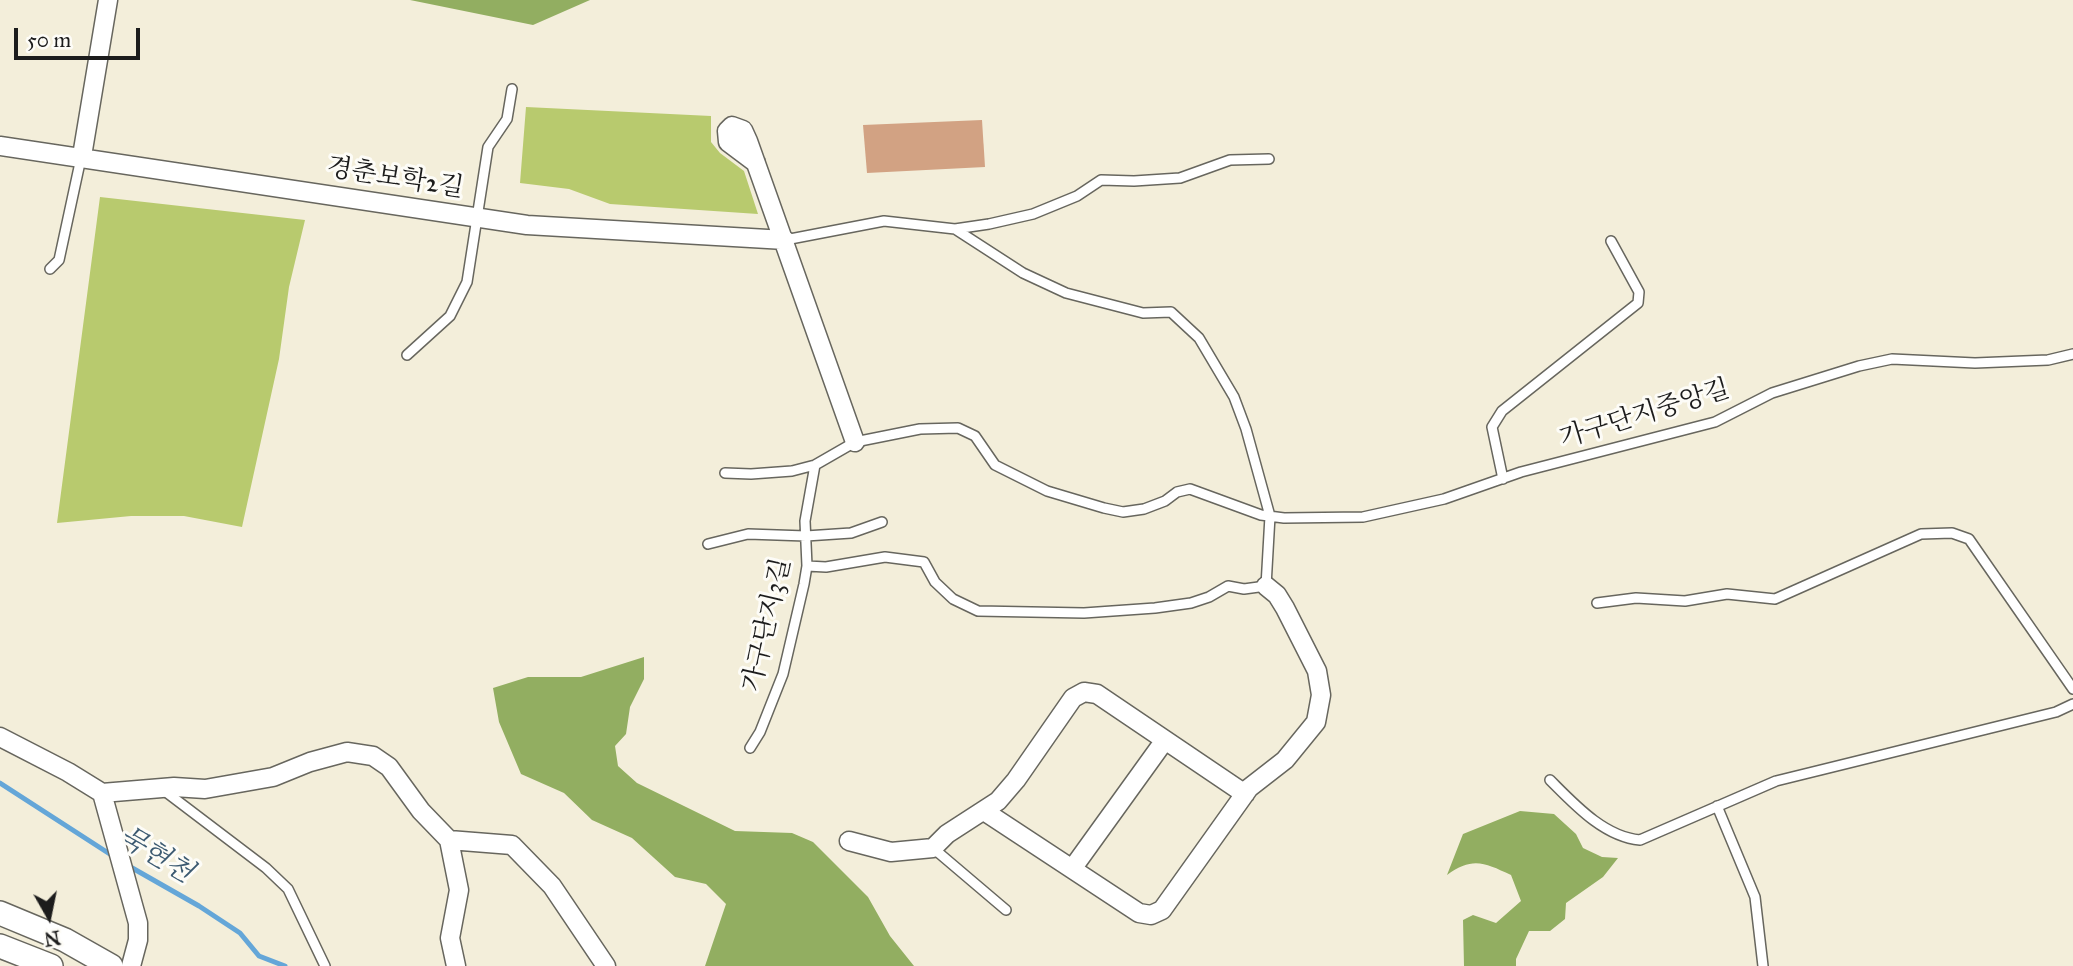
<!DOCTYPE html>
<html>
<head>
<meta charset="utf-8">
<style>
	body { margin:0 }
	#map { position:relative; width:2073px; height:966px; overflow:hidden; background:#f3eeda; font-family:"IM FELL Great Primer",serif }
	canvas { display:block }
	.north { position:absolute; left:14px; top:882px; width:70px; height:70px; -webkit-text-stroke:5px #fdfcf7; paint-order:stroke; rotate:171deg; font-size:19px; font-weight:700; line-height:28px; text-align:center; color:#1c1c1c }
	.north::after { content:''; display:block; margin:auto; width:24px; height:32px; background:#1c1c1c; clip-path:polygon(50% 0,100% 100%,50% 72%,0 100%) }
	.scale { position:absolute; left:14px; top:28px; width:126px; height:32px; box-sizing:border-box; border:4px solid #1c1c1c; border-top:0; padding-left:9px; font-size:21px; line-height:24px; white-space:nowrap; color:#1c1c1c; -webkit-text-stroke:5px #fdfcf7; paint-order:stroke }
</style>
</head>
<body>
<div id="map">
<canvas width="2073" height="966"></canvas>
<div class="north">N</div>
<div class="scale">50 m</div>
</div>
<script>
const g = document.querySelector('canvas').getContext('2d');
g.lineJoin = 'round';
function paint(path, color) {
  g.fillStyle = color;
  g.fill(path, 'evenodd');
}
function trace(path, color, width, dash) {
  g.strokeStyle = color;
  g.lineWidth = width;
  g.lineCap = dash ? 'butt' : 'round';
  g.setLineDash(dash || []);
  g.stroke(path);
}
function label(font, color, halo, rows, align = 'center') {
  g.font = font + ' "IM FELL Great Primer","Noto Serif KR",serif';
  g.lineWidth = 6;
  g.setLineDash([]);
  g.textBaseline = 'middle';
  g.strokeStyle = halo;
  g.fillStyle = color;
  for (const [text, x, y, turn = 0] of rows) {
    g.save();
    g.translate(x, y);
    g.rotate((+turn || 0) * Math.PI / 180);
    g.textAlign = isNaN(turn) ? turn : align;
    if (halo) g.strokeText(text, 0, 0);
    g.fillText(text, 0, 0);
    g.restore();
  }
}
const green = new Path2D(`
	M526,107L711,116V142L720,153L744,171L758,214L610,204L569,189L520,183Z
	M100,197L305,220L289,287L279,359L242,527L184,516H131L57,523Z`);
const forest = new Path2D(`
	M410,0H590L533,25Z
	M644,657V679L630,707L626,734L615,746L618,766L637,783L735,831L792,833L813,842L868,897L890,936L914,966H705L726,904L706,884L675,877L632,838L592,820L564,793L521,774L499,722L493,688L528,677H581Z
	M1520,811L1554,814L1576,834L1583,848L1602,857L1618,858L1603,877L1566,903L1565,919L1550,931H1529L1516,959V966H1464L1463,920L1473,915L1496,923L1521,901L1511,875C1485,863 1473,856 1447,875L1463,834Z`);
const stream = new Path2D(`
	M0,783L116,858
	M127,865L199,906L240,933L259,956L285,966`);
const building = new Path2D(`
	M982,120L985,167L867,173L863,125Z`);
const service = new Path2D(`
	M785,240L884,221L955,229L989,224L1033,214L1077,196L1101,180L1134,181L1180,178L1230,160L1269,159
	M50,269L59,260L81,158
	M407,355L450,316L467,282L488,147L507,119L512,89
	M725,473L751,474L792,471L815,465L855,442L920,429L958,428L975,436L995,465L1047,491L1104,508L1123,512L1144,509L1165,501L1177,492L1190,489L1261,515L1284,518L1363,517L1444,499L1521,472L1715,422L1772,393L1859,366L1892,359L1975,363L2048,360L2073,354
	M1503,479L1492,427L1502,411L1638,303L1639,292L1611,241
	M708,544L748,534L806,536L851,533L882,522
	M807,566L826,567L885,557L924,562L935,582L953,599L978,611L1084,613L1155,608L1191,603L1209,597L1228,586L1244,589L1266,586L1270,516L1246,429L1234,397L1199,338L1171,312L1143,313L1066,293L1023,273L955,229
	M1597,603L1636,598L1685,601L1727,594L1775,599L1921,534L1952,533L1969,539L2073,689
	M750,748L760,732L783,674L804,584L807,566L805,521L815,465
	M1550,780C1574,804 1604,837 1640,840L1776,781L2056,712L2073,704
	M162,789L266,868L288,889L325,966
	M1717,806L1755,897L1763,966
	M933,848L1006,910`);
const minor = new Path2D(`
	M0,146L527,225L785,240
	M82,156L108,0
	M756,163L728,142L727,131L732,126L743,130L748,141L855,442
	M0,737L68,772L102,793L174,787L205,789L273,777L310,762L347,752L373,756L389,767L421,811L449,840L459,890L450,938L456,966
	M102,793L138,923V940L131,966
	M984,811L1139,913L1151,915L1162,910L1249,788L1285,760L1316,722L1321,695L1317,671L1285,608L1277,595L1266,586
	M449,840L512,845L552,886L606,966
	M849,841L891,852L933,848L947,834L998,801L1016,780L1073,698L1084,692L1097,694L1245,794
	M1072,869L1165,740`);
const tertiary = new Path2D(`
	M0,913L65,940L111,966
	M0,946L51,966`);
const streetNames = [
	["경춘보학2길",395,179,9],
	["가구단지중앙길",1645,415,-17],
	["가구단지3길",768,625,-77]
];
const waterNames = [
	["묵현천",155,856,31]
];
paint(green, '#b8ca6e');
paint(forest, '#92ae61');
trace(stream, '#64a6d8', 5);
paint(building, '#d2a283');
trace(service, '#67665e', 12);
trace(minor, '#67665e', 21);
trace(tertiary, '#67665e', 26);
trace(service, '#fff', 9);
trace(minor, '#fff', 18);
trace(tertiary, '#fff', 23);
label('26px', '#1c1c1c', '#fdfcf7', streetNames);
label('italic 28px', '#3c5a71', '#fdfcf7', waterNames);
</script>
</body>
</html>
